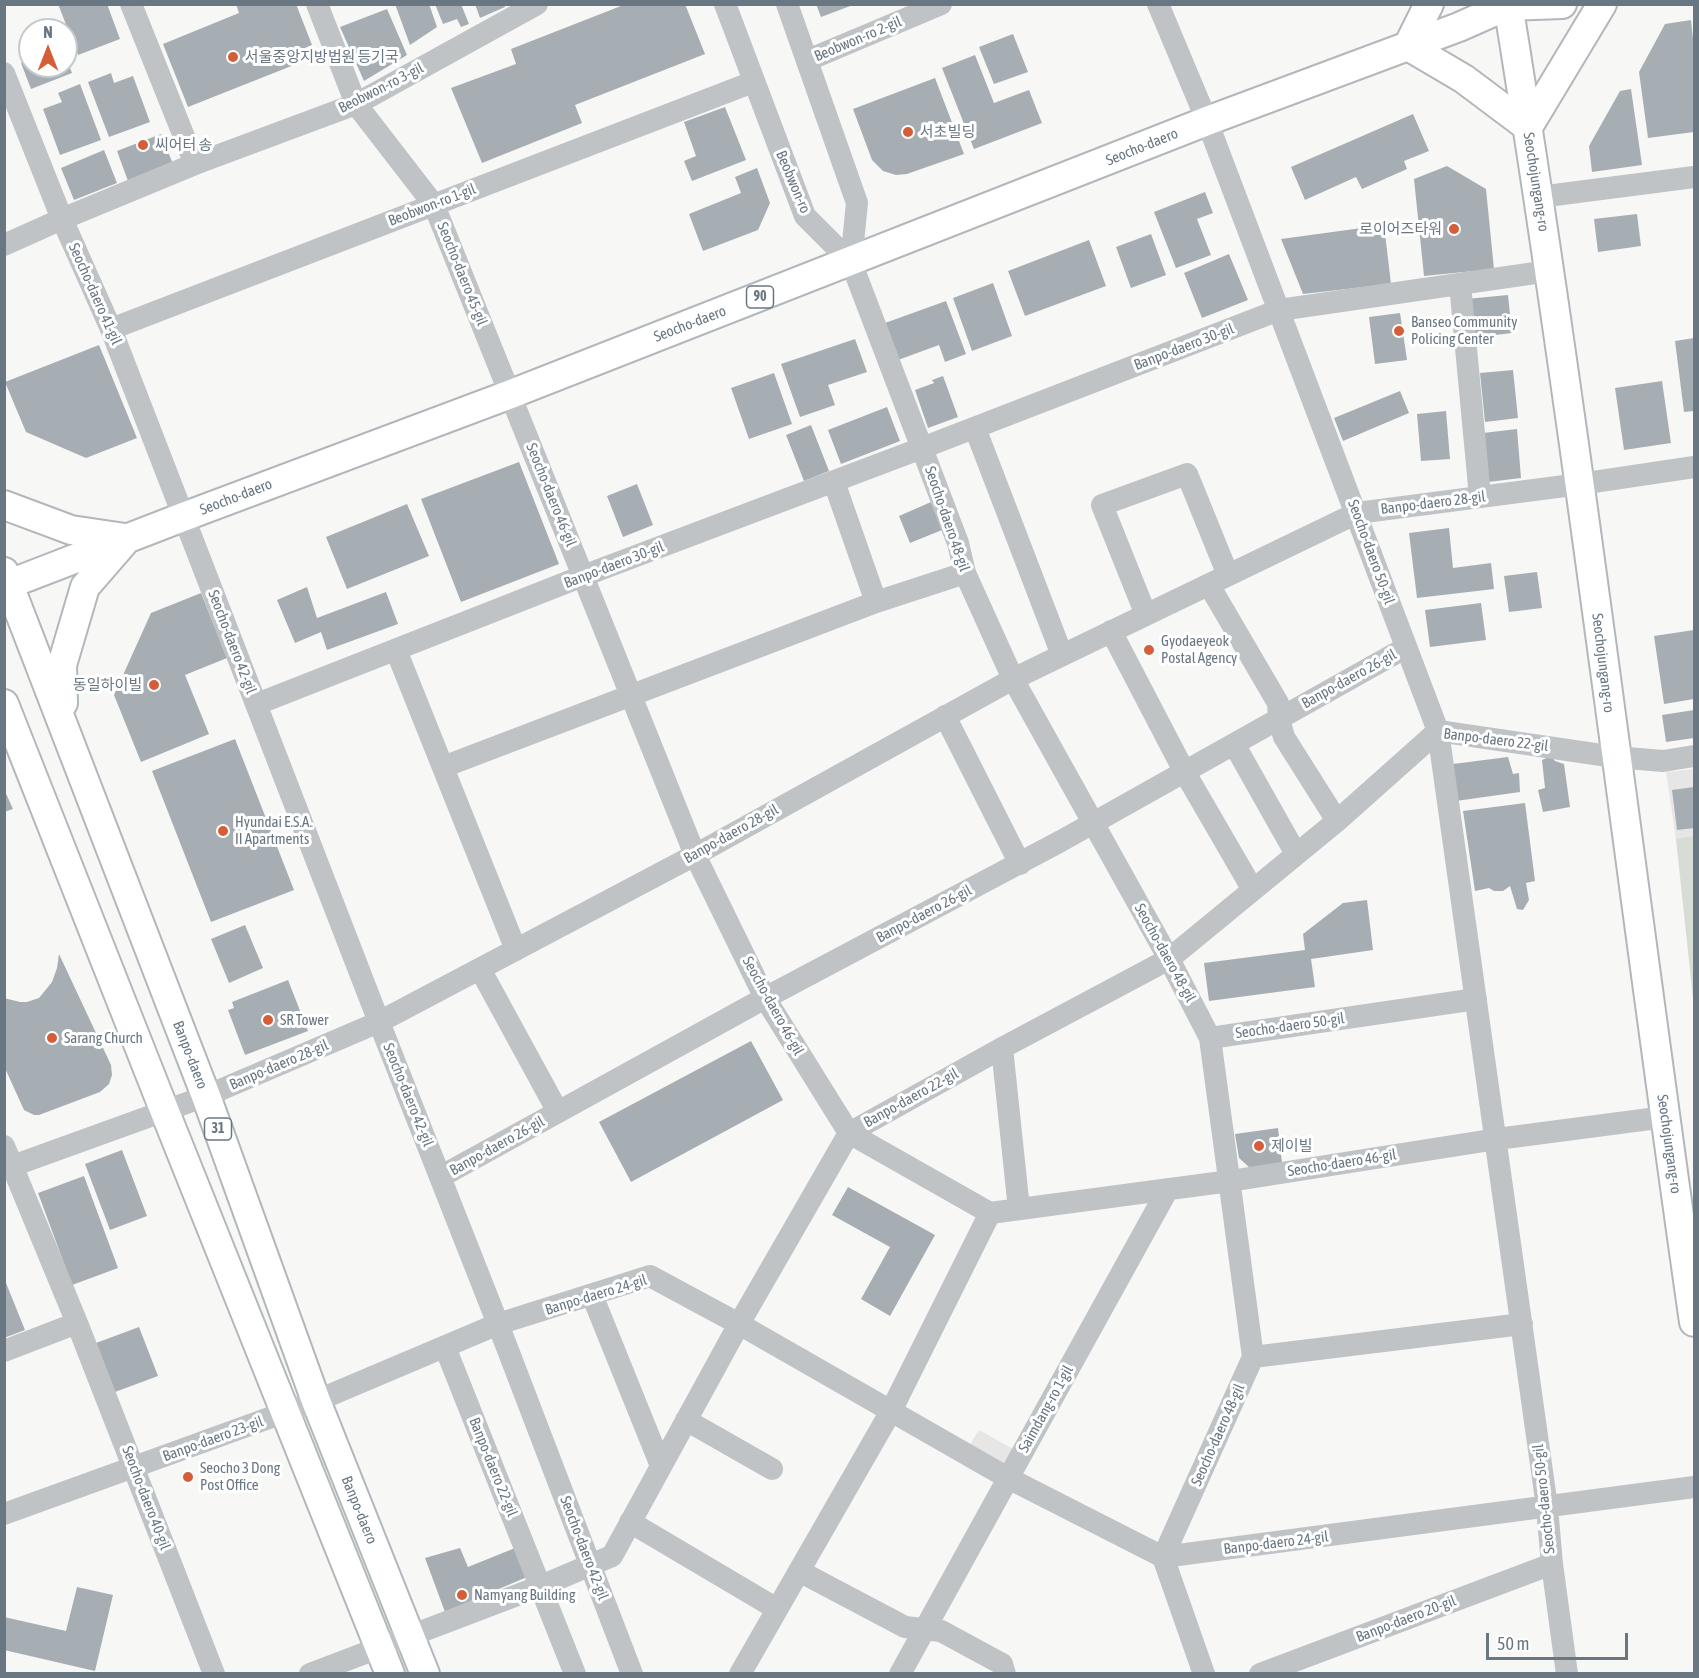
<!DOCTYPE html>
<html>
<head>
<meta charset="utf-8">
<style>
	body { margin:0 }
	#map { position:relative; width:1699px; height:1678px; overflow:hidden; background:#f7f7f5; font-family:"Asap Condensed",sans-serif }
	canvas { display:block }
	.frame { position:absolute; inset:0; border:6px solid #697783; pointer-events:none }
	.north { position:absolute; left:18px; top:18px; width:60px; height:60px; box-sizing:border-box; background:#fff; border:2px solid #c3c9cd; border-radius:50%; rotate:0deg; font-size:16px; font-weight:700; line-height:24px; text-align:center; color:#697783 }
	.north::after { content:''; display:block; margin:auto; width:21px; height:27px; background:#d35e39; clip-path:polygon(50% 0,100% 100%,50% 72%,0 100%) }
	.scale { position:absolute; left:1486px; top:1633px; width:142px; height:27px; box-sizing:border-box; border:3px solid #697783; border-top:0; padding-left:8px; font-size:18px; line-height:21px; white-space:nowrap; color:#697783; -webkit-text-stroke:4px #fff; paint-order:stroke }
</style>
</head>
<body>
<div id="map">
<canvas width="1699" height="1678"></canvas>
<div class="frame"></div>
<div class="north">N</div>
<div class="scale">50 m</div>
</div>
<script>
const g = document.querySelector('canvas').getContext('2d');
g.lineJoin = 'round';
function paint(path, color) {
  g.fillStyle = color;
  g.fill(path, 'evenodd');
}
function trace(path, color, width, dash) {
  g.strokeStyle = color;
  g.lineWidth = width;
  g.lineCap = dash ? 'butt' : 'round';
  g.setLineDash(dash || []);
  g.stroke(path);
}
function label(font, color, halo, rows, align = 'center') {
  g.font = font + ' "Asap Condensed","Noto Sans KR",sans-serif';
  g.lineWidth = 6;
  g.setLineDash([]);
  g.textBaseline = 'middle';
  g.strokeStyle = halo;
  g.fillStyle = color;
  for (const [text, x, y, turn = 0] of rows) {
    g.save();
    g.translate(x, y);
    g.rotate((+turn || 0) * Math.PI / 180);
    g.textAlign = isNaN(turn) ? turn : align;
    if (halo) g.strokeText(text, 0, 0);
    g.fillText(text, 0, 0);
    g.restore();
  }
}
const built = new Path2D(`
	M1694,769V1007L1678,852L1666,772Z
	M979,1430L1017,1451L1009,1469L969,1446Z`);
const green = new Path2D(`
	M1694,836V1007L1676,839Z`);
const building = new Path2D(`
	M58,4H107L120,39L78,55Z
	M236,4H296L312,45L295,52L299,63L188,107L163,44L239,13Z
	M395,4H429L437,27L410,45Z
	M435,4H461L469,24L461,27L457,19L443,24Z
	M475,4H504L505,7L480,18Z
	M626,4H685L705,54L575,105L582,123L482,163L451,88L516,64L511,49Z
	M816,4H853V5L821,17Z
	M387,9L407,55L364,81L340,27Z
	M1691,20L1694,48V132L1648,138L1639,72L1665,24Z
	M1013,34L1028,72L994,84L979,47Z
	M975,55L994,103L1029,90L1042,123L974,149L942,68Z
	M66,58L72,73L31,89L21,63L30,59V66H66Z
	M111,73L114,83L133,76L150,122L109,137L88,82Z
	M935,78L964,154L907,174L896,175L883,171L872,160L853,109Z
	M80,84L101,140L60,155L43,109L62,102L58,93Z
	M1631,89L1642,165L1592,172L1589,146L1620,91Z
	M725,107L746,160L692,181L684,161L696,156L684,122Z
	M1413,114L1429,151L1404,161L1407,169L1362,189L1356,177L1305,200L1291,167Z
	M161,134L173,164L128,181L117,151Z
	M104,150L117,183L74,200L61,168Z
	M1447,166L1486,189L1494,269L1424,276L1414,179Z
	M757,168L770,203L758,230L703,251L689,214L741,193L735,177Z
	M1205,192L1213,213L1197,219L1211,255L1176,268L1154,212Z
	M1637,214L1641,246L1598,252L1594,219Z
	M1384,225L1391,284L1303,294L1281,239Z
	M1151,234L1166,275L1131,288L1116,247Z
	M1089,240L1106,286L1025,316L1008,271Z
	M1229,254L1248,300L1202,318L1184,273Z
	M993,283L1012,336L972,351L953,298Z
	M1508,295L1512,333L1470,338L1466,299Z
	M946,301L966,354L945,362L939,345L898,360L885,323Z
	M1400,313L1407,360L1375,364L1369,317Z
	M1694,338V411L1684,412L1675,341Z
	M855,339L867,372L828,385L835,405L800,417L781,364Z
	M99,345L137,438L86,458L26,432L5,382Z
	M1513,370L1518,418L1485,422L1480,373Z
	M774,373L792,424L749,439L731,388Z
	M943,376L958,417L928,428L915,390L934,383L932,380Z
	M1662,381L1671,443L1624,450L1615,388Z
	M1400,391L1409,413L1343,441L1334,418Z
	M887,407L900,441L841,464L828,430Z
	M1446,411L1450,459L1421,461L1417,414Z
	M811,425L829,471L804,481L786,435Z
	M1517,429L1521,478L1488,482L1483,433Z
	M519,462L559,564L461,602L421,499Z
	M637,484L653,525L623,537L607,496Z
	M931,502L942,530L910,543L899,516Z
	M407,504L429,556L347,589L326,537Z
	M1449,528L1453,568L1491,563L1494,589L1417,598L1409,533Z
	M1537,572L1542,608L1509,612L1504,576Z
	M307,587L317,618L386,592L398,624L327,650L321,632L295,643L277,600Z
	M201,593L227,658L185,675L209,734L141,762L114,695L151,613Z
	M1481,603L1486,640L1430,647L1425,610Z
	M1694,630V699L1664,704L1654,636Z
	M1694,710V738L1666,742L1662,715Z
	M235,739L294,890L211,922L152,771Z
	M1551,756L1555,761L1564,764L1570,807L1543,812L1538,790L1545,788L1542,760Z
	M1508,757L1513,774L1519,773L1520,792L1456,801L1453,764Z
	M1694,787V828L1677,830L1672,790Z
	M4,789L13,809L4,812Z
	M1525,803L1535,881L1526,883L1529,900L1523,910L1517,909L1510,886L1503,891H1494L1489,888L1475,891L1463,811Z
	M1367,900L1373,950L1311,959L1315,987L1209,1001L1204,963L1305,950L1303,934L1343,903Z
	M245,925L263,968L229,983L211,939Z
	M59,954L111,1065L112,1075L109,1084L100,1092L39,1115H34L24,1110L4,1066V998L20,1002H27L39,998L52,982L57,968Z
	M288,980L308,1031L245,1055L228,1010L234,1008L232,1002Z
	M751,1041L783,1100L631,1182L599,1122Z
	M1278,1128L1282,1163L1250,1168L1239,1158L1235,1134Z
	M122,1150L147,1216L110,1230L85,1164Z
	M84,1176L118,1268L72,1285L38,1193Z
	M848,1187L935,1235L890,1316L861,1299L890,1247L832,1215Z
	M4,1278L25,1330L4,1338Z
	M139,1327L158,1376L115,1392L96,1343Z
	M460,1548L468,1567L515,1548L527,1577L445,1612L425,1558Z
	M77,1587L113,1595L95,1671L4,1650V1617L66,1631Z`);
const minor = new Path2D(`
	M131,4L195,164
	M317,4L356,104L434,205L695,855L765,998L849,1133L990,1213L1230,1181L1497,1139L1665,1117
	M725,4L805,216L851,262L958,543L965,573L1013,679L1169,959L1210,1038L1253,1357L1163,1557L1204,1674
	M787,4L857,203L851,262
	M1158,4L1207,121L1438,731L1547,1507L1552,1564L1567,1674
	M808,60L941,4
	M4,73L62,219L111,329L379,1022L498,1324L632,1674
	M1539,197L1694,177
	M4,245L62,219L195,164L356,104L537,4
	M1460,284L1480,497
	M111,329L753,82
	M975,428L1062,655
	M834,482L876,602
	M1209,585L1278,703L1279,719L1284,737L1337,821
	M1146,615L1102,505L1187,474L1228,575
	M1111,631L1184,771L1253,890
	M396,650L516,950
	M257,704L583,576L922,448L1279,310L1549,271
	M945,716L1020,864
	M1234,744L1296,854
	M443,767L876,602L965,573
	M480,969L558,1112
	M1210,1038L1476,999
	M1002,1048L1019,1209
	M4,1146L77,1323L214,1674
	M4,1169L206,1096L379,1022L695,855L1013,679L1357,513L1580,484L1694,467
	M440,1177L765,998L1061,841L1405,648
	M592,1295L661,1466
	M445,1347L575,1674
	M4,1351L77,1323
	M1253,1357L1522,1324
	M686,1420L772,1469
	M4,1514L316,1401L498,1324L650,1276L739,1324L1008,1478L1163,1557L1694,1487
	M630,1522L777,1609
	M799,1571L905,1627L941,1631L1002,1664L1005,1674
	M310,1674L541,1586L612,1556L739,1324L849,1133L1002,1048L1169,959L1337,821L1438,731L1615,757L1663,761L1694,756
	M740,1674L891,1411L990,1213
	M900,1674L1168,1189
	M1260,1674L1552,1564`);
const major = new Path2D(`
	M1429,4L1408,46L1464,79L1528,127
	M1508,4C1579,442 1631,883 1694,1322
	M1508,6L1562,4
	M1528,127L1602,4
	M4,505L71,530L125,538
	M4,572L206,1096L316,1401L425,1674
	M4,586L183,517L511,394L1207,121L1459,27L1511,4
	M63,703L62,665L85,587L124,542
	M4,704L165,1112L390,1674`);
const markers = [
	[233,57,6,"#d35e39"],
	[908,132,6,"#d35e39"],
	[143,145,6,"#d35e39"],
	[1454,229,6,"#d35e39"],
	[1399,331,6,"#d35e39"],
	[1149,650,6,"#d35e39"],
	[154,685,6,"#d35e39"],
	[223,831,6,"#d35e39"],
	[268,1020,6,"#d35e39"],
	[52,1038,6,"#d35e39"],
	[1259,1146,6,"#d35e39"],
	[188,1477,6,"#d35e39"],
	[462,1595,6,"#d35e39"]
];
const shields = [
	[760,297,27],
	[218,1129,27]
];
const shieldNames = [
	["90",760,297],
	["31",218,1129]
];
const streetNames = [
	["Beobwon-ro 2-gil",858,39,-23],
	["Beobwon-ro 3-gil",381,88,-27],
	["Seocho-daero",1142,147,-22],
	["Beobwon-ro",793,182,67],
	["Seochojungang-ro",1536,182,81],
	["Beobwon-ro 1-gil",432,205,-21],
	["Seocho-daero 45-gil",462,274,68],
	["Seocho-daero 41-gil",95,294,66],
	["Seocho-daero",690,324,-21],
	["Banpo-daero 30-gil",1184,347,-21],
	["Seocho-daero 46-gil",551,495,68],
	["Seocho-daero",236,497,-21],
	["Banpo-daero 28-gil",1433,503,-7],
	["Seocho-daero 48-gil",947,519,71],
	["Seocho-daero 50-gil",1371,552,70],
	["Banpo-daero 30-gil",614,565,-21],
	["Seocho-daero 42-gil",232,642,69],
	["Seochojungang-ro",1603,663,83],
	["Banpo-daero 26-gil",1349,679,-29],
	["Banpo-daero 22-gil",1496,740,7],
	["Banpo-daero 28-gil",731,834,-29],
	["Banpo-daero 26-gil",924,914,-28],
	["Seocho-daero 48-gil",1165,953,61],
	["Seocho-daero 46-gil",773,1006,61],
	["Seocho-daero 50-gil",1290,1026,-8],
	["Banpo-daero",190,1055,69],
	["Banpo-daero 28-gil",279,1065,-23],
	["Seocho-daero 42-gil",408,1095,68],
	["Banpo-daero 22-gil",911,1098,-29],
	["Seochojungang-ro",1669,1144,82],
	["Banpo-daero 26-gil",497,1146,-29],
	["Seocho-daero 46-gil",1342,1163,-9],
	["Banpo-daero 24-gil",596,1295,-17],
	["Saimdang-ro 1-gil",1046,1409,-61],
	["Seocho-daero 48-gil",1218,1435,-66],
	["Banpo-daero 23-gil",213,1439,-20],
	["Banpo-daero 22-gil",493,1467,68],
	["Seocho-daero 40-gil",146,1498,69],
	["Seocho-daero 50-gil",1544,1499,-96],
	["Banpo-daero",359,1510,68],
	["Banpo-daero 24-gil",1276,1543,-7],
	["Seocho-daero 42-gil",584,1548,69],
	["Banpo-daero 20-gil",1406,1619,-21]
];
const poiNames = [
	["서울중앙지방법원 등기국",245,57],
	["서초빌딩",920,132],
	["씨어터 송",155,145],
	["로이어즈타워",1442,229,"right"],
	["Banseo Community",1411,322],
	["Policing Center",1411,339],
	["Gyodaeyeok",1161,641],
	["Postal Agency",1161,658],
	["동일하이빌",142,685,"right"],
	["Hyundai E.S.A.",235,822],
	["II Apartments",235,839],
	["SR Tower",280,1020],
	["Sarang Church",64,1038],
	["제이빌",1271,1146],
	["Seocho 3 Dong",200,1468],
	["Post Office",200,1485],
	["Namyang Building",474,1595]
];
paint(built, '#e5e6e5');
paint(green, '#d7dcd4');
paint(building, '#a7aeb3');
trace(major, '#b2b7ba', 32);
trace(minor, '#bfc3c6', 22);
trace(major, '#fff', 28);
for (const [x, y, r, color] of markers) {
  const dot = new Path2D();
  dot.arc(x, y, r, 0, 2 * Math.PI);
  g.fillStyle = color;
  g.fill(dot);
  trace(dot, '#fff', 2);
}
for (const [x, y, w] of shields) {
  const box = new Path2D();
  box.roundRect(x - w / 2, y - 11, w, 22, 4.5);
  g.fillStyle = '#fff';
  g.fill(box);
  trace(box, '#697783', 1.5);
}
label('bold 14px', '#697783', null, shieldNames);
label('15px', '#697783', '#fff', streetNames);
label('15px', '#697783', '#fff', poiNames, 'left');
</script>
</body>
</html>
